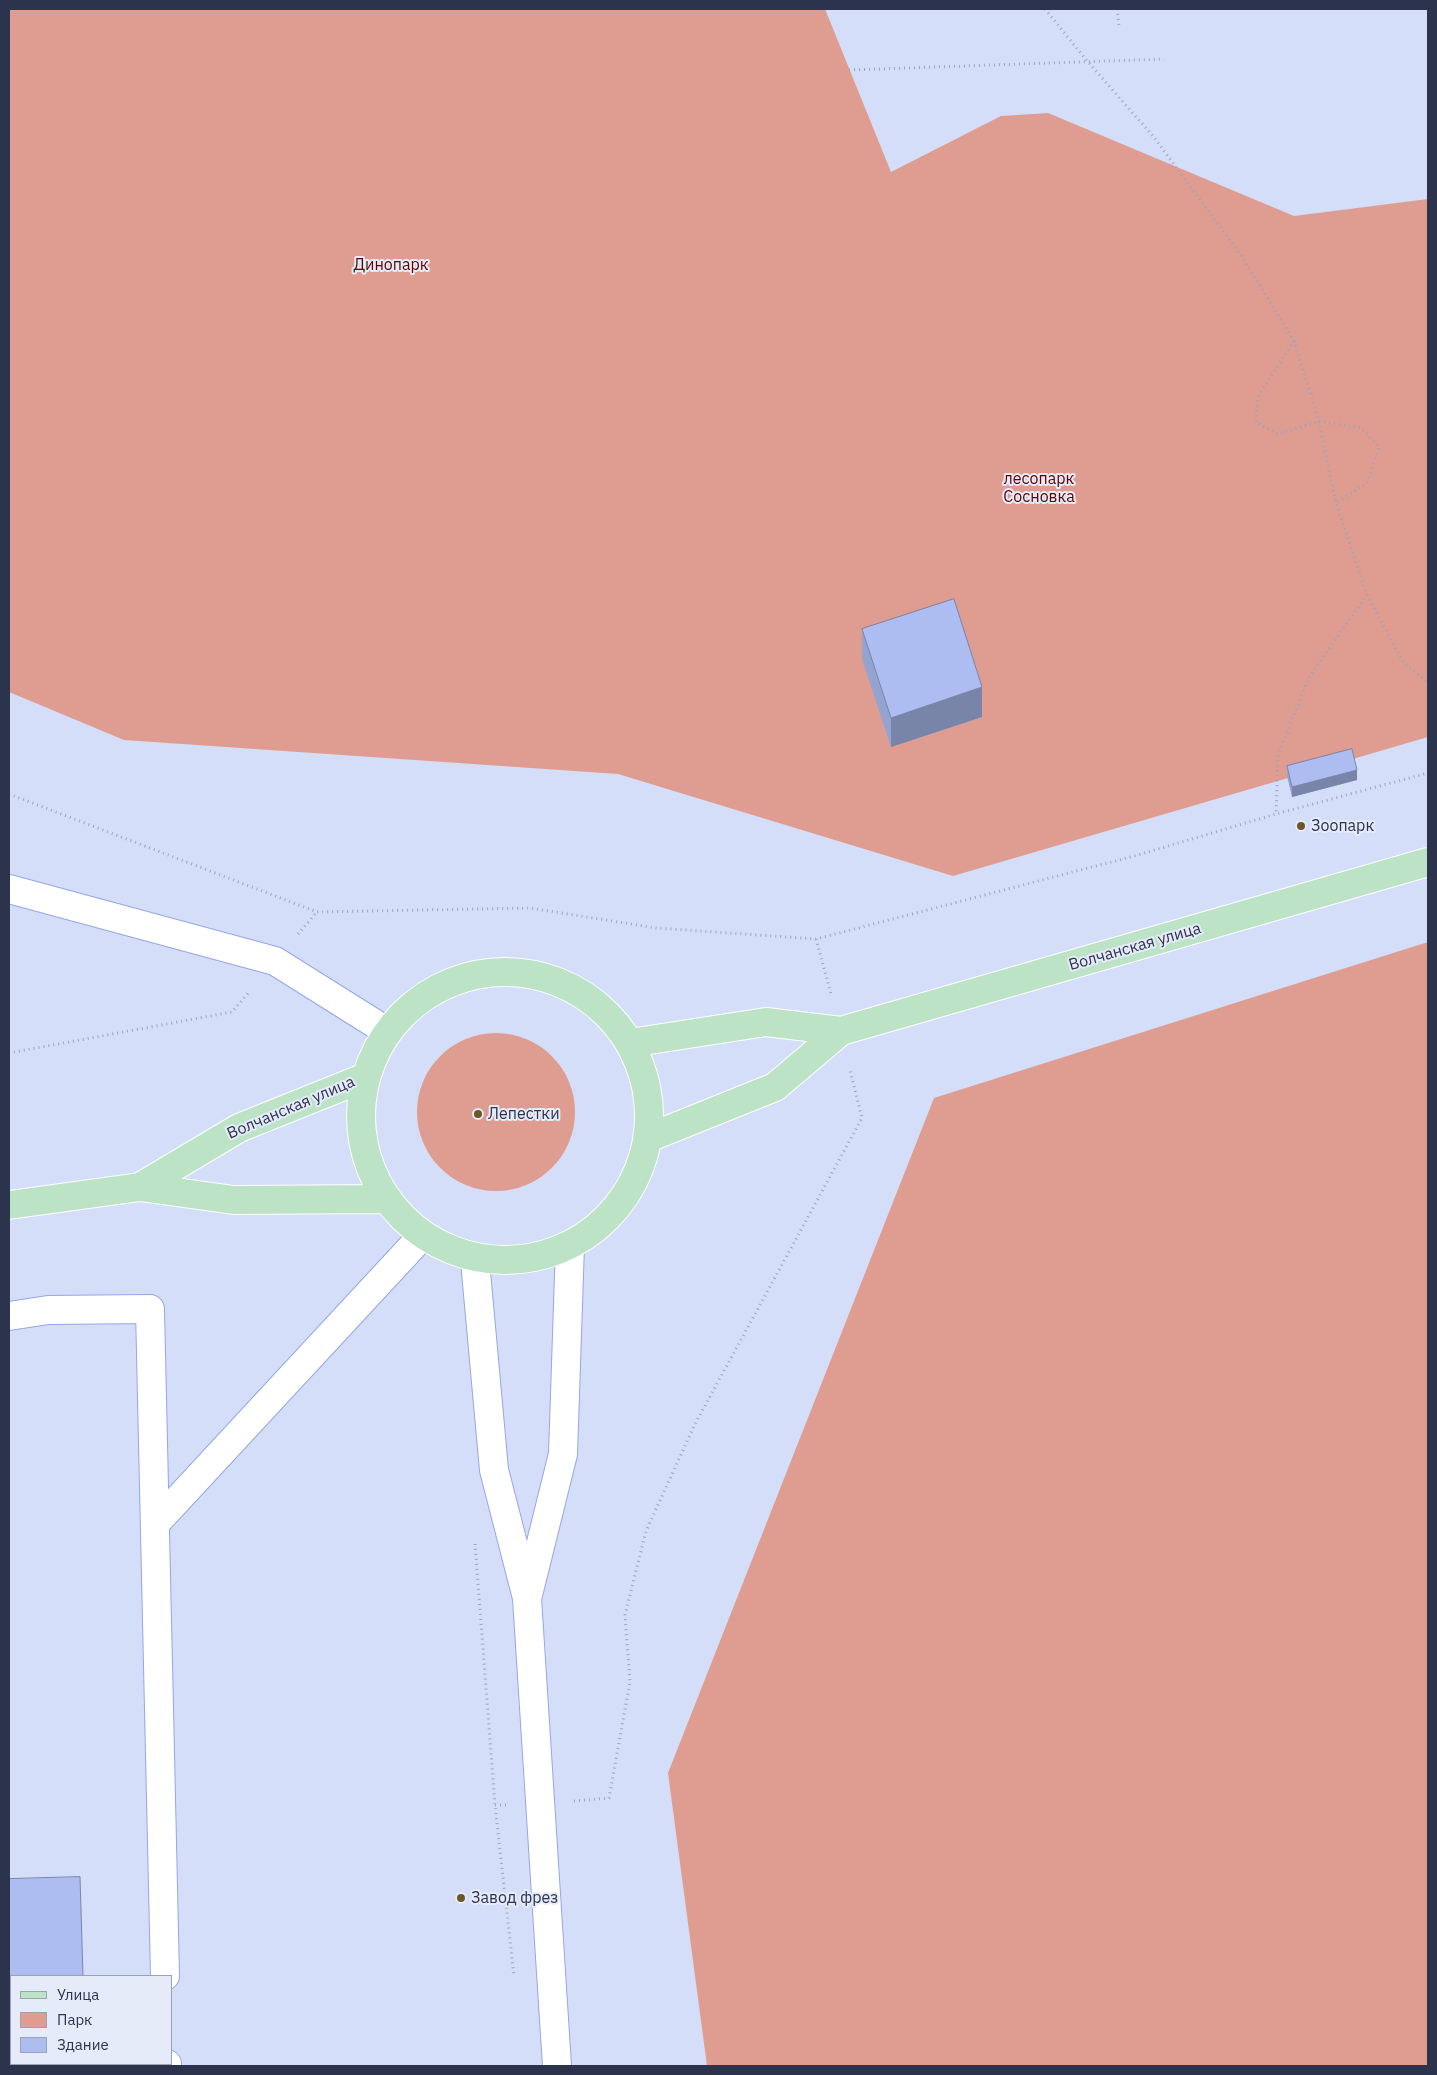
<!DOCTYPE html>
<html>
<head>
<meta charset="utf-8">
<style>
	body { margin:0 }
	#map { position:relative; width:1437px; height:2075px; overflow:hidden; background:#d5def8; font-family:"IBM Plex Sans",sans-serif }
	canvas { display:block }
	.frame { position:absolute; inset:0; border:10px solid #2c334d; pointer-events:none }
	.legend { position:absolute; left:10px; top:1975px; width:162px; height:90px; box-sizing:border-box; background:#e6ebf9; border:1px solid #9ca1b4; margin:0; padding:6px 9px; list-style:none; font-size:15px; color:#2c334d }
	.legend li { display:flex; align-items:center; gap:10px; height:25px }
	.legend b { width:25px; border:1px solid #9ca1b4 }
</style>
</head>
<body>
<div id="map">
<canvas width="1437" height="2075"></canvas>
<div class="frame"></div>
<ul class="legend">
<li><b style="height:6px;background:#bce3c5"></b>Улица</li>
<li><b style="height:14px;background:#df9d91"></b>Парк</li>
<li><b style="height:14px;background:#adbdf2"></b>Здание</li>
</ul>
</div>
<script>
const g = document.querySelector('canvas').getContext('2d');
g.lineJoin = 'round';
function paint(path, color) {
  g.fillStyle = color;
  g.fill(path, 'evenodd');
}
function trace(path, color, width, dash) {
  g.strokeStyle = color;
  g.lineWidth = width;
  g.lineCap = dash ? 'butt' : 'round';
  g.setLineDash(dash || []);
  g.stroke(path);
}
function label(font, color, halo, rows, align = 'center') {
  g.font = font + ' "IBM Plex Sans",sans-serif';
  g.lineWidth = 4;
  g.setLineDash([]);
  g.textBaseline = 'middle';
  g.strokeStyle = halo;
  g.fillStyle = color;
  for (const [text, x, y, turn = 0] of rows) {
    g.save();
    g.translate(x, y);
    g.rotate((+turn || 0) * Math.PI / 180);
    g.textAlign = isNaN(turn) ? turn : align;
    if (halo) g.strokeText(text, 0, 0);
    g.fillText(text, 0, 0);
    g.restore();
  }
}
const green = new Path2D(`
	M9,9H825L891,172L1001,116L1048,113L1294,216L1428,199V737L953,876L618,774L124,740L9,692Z
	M1428,942V2066H707L668,1773L934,1098Z
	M417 1112a79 79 0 1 1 158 0a79 79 0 1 1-158 0Z`);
const path = new Path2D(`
	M1045,9L1088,62L1153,136L1240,254L1294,341L1319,421L1336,503L1367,595L1309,677L1278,756L1276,814
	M1117,9L1119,26
	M849,70L1164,59
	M1294,341L1258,397L1256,422L1278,434L1319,421L1361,428L1379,447L1367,483L1336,503
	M1367,595L1403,662L1428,683
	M9,794L317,912L530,908L656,928L816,939L1138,855L1276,814L1428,773
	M298,934L317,912
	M816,939L831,994
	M9,1053L232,1012L250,991
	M475,1544L495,1805L514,1976
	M574,1801L609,1798L630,1682L625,1615L646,1531L695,1424L862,1118L850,1070
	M495,1805H506`);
const minor = new Path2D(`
	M9,889L275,961L385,1030
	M475,1261L494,1470L527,1598L557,2066
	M9,1316L48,1310L150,1309L165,1976
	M155,1524L423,1235
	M528,1595L563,1454L570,1245
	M167,2064V2066`);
const major = new Path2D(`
	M361 1116a144 144 0 1 1 288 0a144 144 0 1 1-288 0Z
	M630,1043L766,1022L841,1031L1428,862
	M648,1138L775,1087L841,1031
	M140,1187L239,1128L366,1077
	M9,1205L140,1187L234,1200L387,1199`);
const wall = new Path2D(`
	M862,629L982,717L891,747L862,659Z
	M1287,766L1357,780L1292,797L1287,776Z`);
const shadedWall = new Path2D(`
	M982,687V717L891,747V718Z
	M1357,770V780L1292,797V787Z`);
const building = new Path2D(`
	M954,599L982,687L891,718L862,629Z
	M1352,749L1357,770L1292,787L1287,766Z
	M80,1877L83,1976H11V2064H85V2066H9V1879Z`);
const markers = [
	[1301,826,5,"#6a5927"],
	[478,1114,5,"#6a5927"],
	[461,1898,5,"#6a5927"]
];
const parkNames = [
	["Динопарк",391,265],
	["лесопарк",1039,479],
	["Сосновка",1039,497]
];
const poiNames = [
	["Зоопарк",1311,826],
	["Лепестки",488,1114],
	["Завод фрез",471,1898]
];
const streetNames = [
	["Волчанская улица",1135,947,-16],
	["Волчанская улица",291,1108,-23]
];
paint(green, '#df9d91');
trace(minor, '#94a7e6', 30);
trace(major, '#fff', 30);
trace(path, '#9ba3bd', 3, [1, 4]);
trace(minor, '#fff', 28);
trace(major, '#bce3c5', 28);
paint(wall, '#95a3d0');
paint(shadedWall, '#7984a9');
paint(building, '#adbdf2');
trace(building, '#7984a9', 1);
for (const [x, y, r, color] of markers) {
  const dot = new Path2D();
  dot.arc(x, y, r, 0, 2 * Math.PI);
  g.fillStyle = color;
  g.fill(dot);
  trace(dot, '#e6ebf9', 2);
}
label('16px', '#610200', '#e6ebf9', parkNames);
label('16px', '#2c334d', '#e6ebf9', poiNames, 'left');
label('16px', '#2c334d', '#e6ebf9', streetNames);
</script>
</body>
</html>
